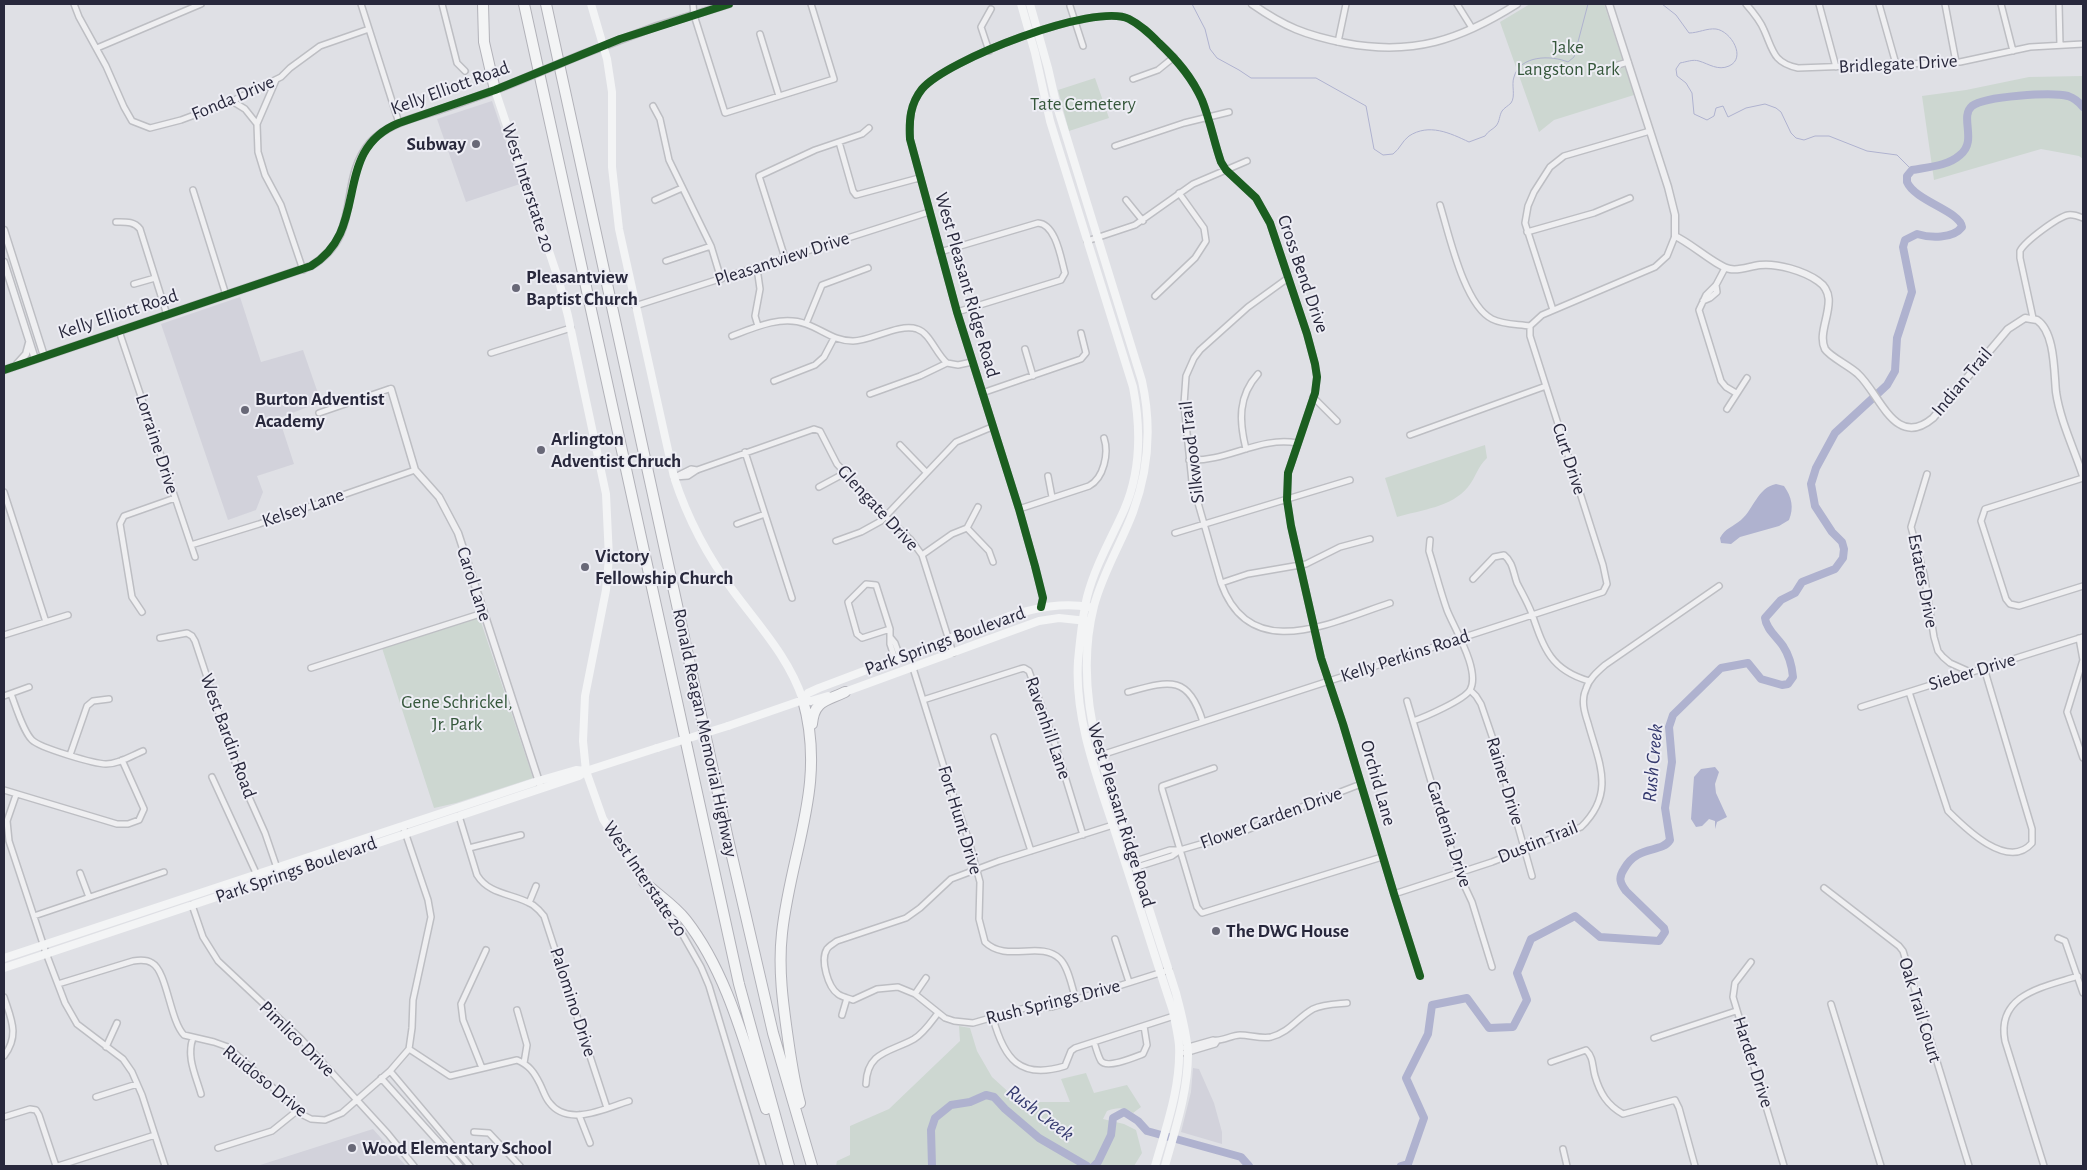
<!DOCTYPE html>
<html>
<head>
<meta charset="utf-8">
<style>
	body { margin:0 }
	#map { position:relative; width:2087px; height:1170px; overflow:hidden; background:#dfe0e5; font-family:"Alegreya Sans",sans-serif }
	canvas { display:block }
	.frame { position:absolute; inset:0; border:5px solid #28283c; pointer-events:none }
</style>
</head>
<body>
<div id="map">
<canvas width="2087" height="1170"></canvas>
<div class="frame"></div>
</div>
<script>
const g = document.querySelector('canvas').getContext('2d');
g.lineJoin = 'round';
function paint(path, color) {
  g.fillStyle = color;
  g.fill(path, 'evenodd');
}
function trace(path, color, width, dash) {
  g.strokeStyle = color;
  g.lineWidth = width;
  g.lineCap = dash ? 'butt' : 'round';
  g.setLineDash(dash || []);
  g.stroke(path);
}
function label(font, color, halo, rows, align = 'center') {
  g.font = font + ' "Alegreya Sans",sans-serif';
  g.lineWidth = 4;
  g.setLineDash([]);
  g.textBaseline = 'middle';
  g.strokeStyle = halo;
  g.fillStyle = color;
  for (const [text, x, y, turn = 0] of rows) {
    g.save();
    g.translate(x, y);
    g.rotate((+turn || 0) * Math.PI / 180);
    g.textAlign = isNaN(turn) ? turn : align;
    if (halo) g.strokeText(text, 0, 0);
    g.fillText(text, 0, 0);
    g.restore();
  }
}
const built = new Path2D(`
	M492,101L520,184L466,202L437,119Z
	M240,297L261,362L303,350L321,402L279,418L294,464L257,476L263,492L256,510L228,520L161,324Z
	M1193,1068L1199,1069L1214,1103L1222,1132V1144L1181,1132L1191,1092Z
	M373,1129L406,1166H257Z`);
const green = new Path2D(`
	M1530,4H1604L1634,95L1554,120L1539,132L1500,22Z
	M2083,76V159L2079,156L2041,149L1934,180L1922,96L1966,90L2029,77Z
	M1095,78L1109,118L1069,131L1058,90Z
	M1485,445L1487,458C1478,466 1476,477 1468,487C1452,507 1421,510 1397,517L1385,478Z
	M479,616L533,778L456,803L434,808L382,648Z
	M959,1026L970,1028L977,1051L992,1077L1014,1097L1037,1102H1070L1061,1079L1086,1073L1094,1093L1127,1085L1141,1107L1133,1113C1125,1107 1117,1107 1107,1111L1103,1119L1124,1124L1136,1130L1142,1153L1134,1166H836L837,1161L850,1155V1126L889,1109L960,1041Z`);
const water = new Path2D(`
	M1776,484L1784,486C1792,497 1794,508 1789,520L1779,526L1740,537L1731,544L1721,543L1720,538C1725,528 1733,527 1741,520C1754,509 1757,488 1776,484Z
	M1715,767L1719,772L1715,784L1716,793L1727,817L1717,822L1715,829V821L1709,819L1702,826L1696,827L1691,819L1694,777L1701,769Z`);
const stream = new Path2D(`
	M1192,4L1205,29L1210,49L1217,58L1239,70L1251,78H1316L1366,106L1374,149L1383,155L1393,154C1400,149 1402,141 1409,136C1429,123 1450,133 1469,142L1485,136C1488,131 1492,130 1496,126C1500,121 1499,116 1502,111C1504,108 1508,106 1511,103C1516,96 1511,85 1514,77C1520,55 1551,55 1568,62L1574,57L1588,4
	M1662,4L1676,15L1689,33C1698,33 1707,28 1716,29C1731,31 1747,58 1729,66C1718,71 1709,64 1699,61C1693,59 1686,62 1680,63L1676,69L1677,76L1686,83L1692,93L1694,114L1707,120L1714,116L1716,108L1723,106L1728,117L1746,108L1765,104L1776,108L1781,112L1791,133L1796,138L1804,140L1815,136H1829L1867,151L1897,155L1912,170`);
const river = new Path2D(`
	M932,1166L931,1130L935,1118L951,1105L970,1102L986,1095L994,1097L1005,1109L1039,1138L1087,1166
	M1094,1166L1098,1162L1111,1135L1113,1118L1124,1112L1138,1121L1147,1131L1241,1157L1249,1166
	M1401,1166L1408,1164L1424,1118L1406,1078L1428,1034L1432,1005L1467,998L1489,1028L1513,1027L1527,1000L1517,973L1531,939L1575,916L1600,937L1659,941L1665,932L1664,928L1626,891C1620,883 1618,878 1624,869C1638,844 1661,854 1670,840L1665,808L1672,762L1669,727L1673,715L1721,668L1748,663L1761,679L1782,685L1788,684L1793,677C1792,666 1789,655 1783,646C1777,637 1766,629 1765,618L1781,600L1795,593L1802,582L1835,569L1843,558L1844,549L1842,542L1832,532L1815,506L1811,484L1816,468L1835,433L1887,385L1895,371L1897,338L1912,292L1903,247L1905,240L1917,234C1930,238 1953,239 1962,227C1960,211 1915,201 1907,182V176L1912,170C1928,167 1948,166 1960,155C1978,141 1959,117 1972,106C1985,96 2052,92 2068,96C2074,98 2079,102 2083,107`);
const minor = new Path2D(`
	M74,4L79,17L106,66L124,107L132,121L150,128L181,120L232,101L281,77L290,68L320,46L369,29
	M361,4L399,123
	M442,4L457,63L465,71
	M693,4L694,15L725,113L834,79L811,4
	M1457,4L1472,28
	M1746,4C1753,12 1760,20 1764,30C1773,50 1773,63 1798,68L1960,62L2030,47L2083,44
	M1819,4L1836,67
	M1879,4L1896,64
	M1945,4L1956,62
	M2001,4L2013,51
	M2059,4L2060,45
	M1070,6L1083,46
	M760,34L779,96
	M1338,42L1346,4
	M97,48L201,4
	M989,51L981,27L991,9
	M1618,65L1628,62
	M1133,79L1158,70L1174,57
	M276,80L257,124L258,152L265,175L281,205L303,270
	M232,101L245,109L257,124
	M653,106L660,119L669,160L711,246L721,279
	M839,142L853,191L856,195L919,178
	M1115,146L1184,123L1229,112
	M193,190L226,295
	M655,200L682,188
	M1126,200L1143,221
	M1440,205C1449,234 1464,305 1492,319C1504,325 1517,324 1530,326
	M116,222C125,222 134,221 140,229L167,315
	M1527,232L1594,213L1630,198
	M1087,241L1135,225L1193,184L1247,161
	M940,252L1038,223C1056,224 1061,259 1065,273L1061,280L957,312
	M785,258L759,176L815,150L862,134L869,128
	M666,261L711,246
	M757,268L760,289L755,316L758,326
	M1725,268L1716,285L1706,295L1699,310L1721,381L1726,387L1736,393
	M1288,278L1248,307L1200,350L1194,358L1186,376L1184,404L1192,482L1221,583C1250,665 1332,622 1390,603
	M134,284L155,278
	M1155,296L1195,258L1206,241L1204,228L1179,193
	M1703,301L1710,298L1717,292L1716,285
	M635,306L929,212
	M1553,310L1525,223L1528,206L1534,192L1550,167L1564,156L1650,131
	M2033,318L2020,258C2020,257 2020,252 2020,251C2025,241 2058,217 2068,215C2073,214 2078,216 2083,218
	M806,324L822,285L868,268
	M1530,326L1542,315L1655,267L1667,256L1675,236
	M119,331L195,557
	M732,336C755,327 782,315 806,324C823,330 834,341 853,341C871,341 899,323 917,329C930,333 936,354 947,363L958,365L972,362
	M1025,349L1033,376
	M491,353L571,328
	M774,381L815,365L824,357L834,338
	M982,393L1081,359L1086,353L1081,333
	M870,394L920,376L947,363
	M1313,397L1337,421
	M1727,409L1747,378
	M319,413L389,389
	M1410,435L1546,386
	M900,445L926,472
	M1246,449C1239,421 1238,396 1258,374
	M745,452L792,598
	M1189,460C1227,462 1260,436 1297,443
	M1927,474L1911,527L1924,574L1934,637L1938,651L1943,657L1950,663L1970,672
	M677,476L691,469L697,470
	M1048,476L1052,497
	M674,477L688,476L697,470L814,429L820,431L837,464L886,517L911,540L922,555L953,653
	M2083,478L1985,509L1981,521L2006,599L2010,604L2019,606L2083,586
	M819,487L845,473
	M4,492L46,622
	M1019,509L1089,486C1104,478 1109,453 1104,438
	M737,524L765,514
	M967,528L989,551L993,562
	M967,528L978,507
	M1175,533L1350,480
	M836,541L861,532L881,521L956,442L992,427
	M191,545L259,524L415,470
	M922,555L952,534L967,528
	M1473,579L1494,557L1504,555C1513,562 1513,572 1517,583C1522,593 1528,603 1532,614C1544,649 1551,670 1589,681
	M1221,583L1248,574L1306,564L1340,547L1370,539
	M1041,607L1043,598L1035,566L1019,509L957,312L910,139C909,120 910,104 922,89C946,60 1095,2 1129,19C1141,25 1150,34 1159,43C1177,60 1192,77 1202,100C1210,120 1214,142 1221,162L1226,170L1256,198L1270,223L1307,334L1315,364L1317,377L1315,393L1288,473L1287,500L1291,526L1321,658L1343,724L1394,894L1420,976
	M142,612L132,597L120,524L124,516L175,498
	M890,629L862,638L857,634L848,602L866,584L876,585L890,629V644L895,659
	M4,635L68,615
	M160,638L187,633L192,636L195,641L240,777L265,833L277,868
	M891,638L895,643L900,657
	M2079,638L2083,660L2067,712L2083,758
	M311,668L483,613
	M913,668L948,780L969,841L980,882L979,919L985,942C1006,963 1041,940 1060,959C1069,968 1072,988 1076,1000
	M1470,690L1476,696L1481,704L1495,745L1532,876
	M1128,692C1169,681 1188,674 1203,722
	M1909,692L1948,811C1965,828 2008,871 2032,843V829L1984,668
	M11,694C16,707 23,731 32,740C40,748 95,764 106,764C119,764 131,756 143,751
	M4,696L29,687
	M923,700L1020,669L1024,668L1029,671L1056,747L1083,835
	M1407,701L1458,872L1472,902L1492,967
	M1861,707L2083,637
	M1413,721C1425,717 1464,700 1470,690C1481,671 1454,628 1447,610C1440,590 1435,570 1429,551L1430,540
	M994,737L1031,851
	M70,755L87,706L93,701L109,699
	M1092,758L1603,592L1607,584L1603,565L1530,336V326
	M1214,768L1162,786V789L1197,907L1202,913L1382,857
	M212,777L257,875
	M4,790L117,824H128L139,820L144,809L122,760
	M16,795L7,821L9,841L46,953L65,1003L77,1024L123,1059L132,1072L142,1095L165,1166
	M459,816L477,875C490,896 514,893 533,905C537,908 541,912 544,916L607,1108
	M1113,825L999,861L951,879L920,908L906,918L837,941C833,944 829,946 827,949C820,960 828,987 838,994C842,997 848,998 853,1000L877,989L898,987L915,994L945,1018L954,1021L973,1023L1025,1008L1052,1007L1169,970
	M469,848L521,835
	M1126,864L1170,850H1180L1242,832L1304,806L1361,784
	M1134,868L1172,856L1179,851
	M80,873L89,897
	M1824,888L1899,946L1903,951L1969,1166
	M1394,894L1492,862L1581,827C1616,793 1599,763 1588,723C1584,711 1581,700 1586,689C1589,679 1597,672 1605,665L1719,586
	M655,896L676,923L701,967L709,986L763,1166
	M529,903L536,886
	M192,905L203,937L218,961L301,1039L388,1134L414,1166
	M34,916L164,872
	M2058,938L2065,941L2083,993
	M1115,939L1129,982
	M1751,962L1735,983L1733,997L1784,1166
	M58,984L133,961C139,960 146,959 152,963C167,971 170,1021 184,1035L214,1042L228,1047L303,1115L311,1119L325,1120L342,1113L390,1071L409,1049L412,1028L413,1000L431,917L428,900L403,826
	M915,994L926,978
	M4,997C11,1019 20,1035 4,1056
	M1831,1004L1881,1166
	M517,1010L527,1045L524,1063
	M842,1015L847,998
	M993,1018C1004,1059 1020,1080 1065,1066L1071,1051L1075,1048L1174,1016
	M193,1038C186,1057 196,1076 201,1094
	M1654,1038L1736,1011
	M1094,1042C1096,1048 1098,1056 1101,1061C1107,1069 1135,1057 1143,1054L1147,1045L1144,1026
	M106,1047L117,1023
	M1185,1048L1213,1040C1222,1042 1231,1035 1240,1035C1250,1035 1261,1039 1271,1037C1290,1032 1297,1018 1313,1009C1323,1004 1336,1004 1347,1003
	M409,1049L450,1076L517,1060C529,1065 534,1072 540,1084C543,1090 545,1097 549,1102C568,1128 606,1108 629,1101
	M1185,1053L1215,1044L1217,1041
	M1551,1062L1586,1050C1594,1058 1592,1066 1595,1076C1600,1093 1607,1105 1623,1114L1675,1100L1679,1108L1695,1166
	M482,1068L463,1020L461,1004L486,950
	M390,1071L470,1166
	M381,1078L460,1166
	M866,1084C867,1051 891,1052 914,1039C924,1033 931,1022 938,1013
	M96,1097L137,1084
	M579,1115L590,1143
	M4,1117L30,1109L36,1110L39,1115L56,1166
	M474,1132L489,1133L520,1166
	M218,1148L272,1131L298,1110
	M1563,1149L1567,1166
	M58,1166L155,1135
	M2044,1166L2005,1041C1996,994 2044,987 2078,976`);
const tertiary = new Path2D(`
	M1252,4C1285,27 1305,35 1345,43C1413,56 1460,40 1517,4
	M1609,4L1668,187L1675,215V236C1691,243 1717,267 1730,269C1740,271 1750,266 1760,265C1777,263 1804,271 1818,281C1843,298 1815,329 1825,349C1830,357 1850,366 1858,374C1880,394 1895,450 1933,418L2008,329L2025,318L2037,320C2055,332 2054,372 2056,392C2060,420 2074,449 2083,476
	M583,54L657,26L729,4
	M4,230L44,356
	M4,262L35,359
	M17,364L26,354L29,343
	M4,370L311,266C364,234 337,182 370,143C388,122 419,117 445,108C468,100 491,92 513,83
	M391,389L415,470L439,497L458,533L540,785`);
const secondary = new Path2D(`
	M591,4L607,59L612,92V167L619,229L674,477C688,520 707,556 734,592C760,627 789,658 803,700
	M1021,4L1035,53L1050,121L1133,387C1141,428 1141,471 1124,510C1111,539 1095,566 1087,597C1082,618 1080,640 1078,661C1074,722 1100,784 1118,841C1137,898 1154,955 1173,1011C1175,1022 1178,1034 1179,1045C1181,1087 1166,1127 1155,1166
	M1030,4L1048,68L1056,103L1142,381C1152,426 1149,469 1133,512C1121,544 1103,572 1094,606C1082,653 1086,702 1098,749L1176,993C1181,1013 1187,1033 1188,1054C1188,1092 1175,1130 1165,1166
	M495,90L559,281L568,316L606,494L609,558L606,590L585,696L583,741L586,771L603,819L644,882
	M842,693L1039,621L1059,618L1087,621
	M803,700L808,693L819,688L1012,615C1037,608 1062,602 1089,607
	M728,726L803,700L811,701L828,696
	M4,958L538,781L576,770L586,771
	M4,968L579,776L586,771L657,748`);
const motorway = new Path2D(`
	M483,4L484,42L495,90
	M524,4L739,984L789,1166
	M546,4L728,839L773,1033L812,1166
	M812,724C814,700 827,701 845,692
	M644,882C658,895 674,905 686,920C728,974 745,1046 766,1109
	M800,1103C794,1082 791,1060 788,1039C783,1004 778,969 782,933C791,850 827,785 803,700`);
const tertiaryBridge = new Path2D(`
	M513,83L583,54`);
const secondaryBridge = new Path2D(`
	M657,748L728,726`);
const cycleway = new Path2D(`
	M4,370L311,266C372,229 330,151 399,123L495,90L620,39L729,4
	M1041,607L1043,598L1035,566L1019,509L957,312L910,139C909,120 910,104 922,89C946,60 1095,2 1129,19C1141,25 1150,34 1159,43C1177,60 1192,77 1202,100C1210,120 1214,142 1221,162L1226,170L1256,198L1270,223L1307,334L1315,364L1317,377L1315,393L1288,473L1287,500L1291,526L1321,658L1343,724L1394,894L1420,976`);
const markers = [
	[476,144,5,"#686877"],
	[516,288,5,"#686877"],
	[245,410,5,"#686877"],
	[541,450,5,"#686877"],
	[585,567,5,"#686877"],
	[1216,931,5,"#686877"],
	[352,1148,5,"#686877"]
];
const parkNames = [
	["Jake",1568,47],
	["Langston Park",1568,69],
	["Tate Cemetery",1083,104],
	["Gene Schrickel,",457,702],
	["Jr. Park",457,724]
];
const streetNames = [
	["Bridlegate Drive",1898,64,-3],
	["Kelly Elliott Road",450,88,-20],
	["Fonda Drive",233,98,-23],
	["West Interstate 20",528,188,72],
	["Pleasantview Drive",782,259,-18],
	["Cross Bend Drive",1303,274,71],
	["West Pleasant Ridge Road",967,285,74],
	["Kelly Elliott Road",118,314,-18],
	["Indian Trail",1962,382,-50],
	["Lorraine Drive",157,444,72],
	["Silkwood Trail",1192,452,-97],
	["Curt Drive",1569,459,72],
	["Kelsey Lane",303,508,-19],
	["Glengate Drive",878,508,47],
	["Estates Drive",1923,581,79],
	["Carol Lane",474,584,72],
	["Park Springs Boulevard",945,641,-20],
	["Kelly Perkins Road",1405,656,-18],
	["Sieber Drive",1972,672,-17],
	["Ravenhill Lane",1048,728,71],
	["Ronald Reagan Memorial Highway",705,733,78],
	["West Bardin Road",228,736,70],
	["Rainer Drive",1505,781,73],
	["Orchid Lane",1378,783,74],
	["West Pleasant Ridge Road",1121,815,73],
	["Flower Garden Drive",1271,818,-20],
	["Fort Hunt Drive",960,820,73],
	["Gardenia Drive",1449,834,72],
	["Dustin Trail",1538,842,-22],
	["Park Springs Boulevard",296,870,-19],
	["West Interstate 20",645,879,56],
	["Palomino Drive",573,1002,72],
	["Rush Springs Drive",1053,1002,-14],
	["Oak Trail Court",1920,1010,73],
	["Pimlico Drive",297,1039,45],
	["Harder Drive",1753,1062,72],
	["Ruidoso Drive",265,1081,39]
];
const poiNames = [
	["Subway",466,144,"right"],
	["Pleasantview",526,277],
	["Baptist Church",526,299],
	["Burton Adventist",255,399],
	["Academy",255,421],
	["Arlington",551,439],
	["Adventist Chruch",551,461],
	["Victory",595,556],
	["Fellowship Church",595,578],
	["The DWG House",1226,931],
	["Wood Elementary School",362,1148]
];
const waterNames = [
	["Rush Creek",1653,763,-85],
	["Rush Creek",1040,1113,37]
];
paint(built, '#d2d2db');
paint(green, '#cdd7d1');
paint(water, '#afb2cf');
trace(stream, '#afb2cf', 1);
trace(river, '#afb2cf', 8);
trace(minor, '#bdbec3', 8);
trace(tertiary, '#bdbec3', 9);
trace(motorway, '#b2b2b9', 12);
trace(minor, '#efeff1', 5);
trace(tertiary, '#efeff1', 6);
trace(secondary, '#f3f4f5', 8);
trace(motorway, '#f3f4f5', 10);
trace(tertiaryBridge, '#bdbec3', 9, []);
trace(tertiaryBridge, '#efeff1', 6);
trace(secondaryBridge, '#f3f4f5', 8);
trace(cycleway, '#1b5e20', 8);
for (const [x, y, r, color] of markers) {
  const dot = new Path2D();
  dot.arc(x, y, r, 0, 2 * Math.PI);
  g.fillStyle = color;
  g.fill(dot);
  trace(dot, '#ededf4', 2);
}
label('19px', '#35573b', '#ededf4', parkNames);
label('19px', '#28283c', '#ededf4', streetNames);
label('bold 19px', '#28283c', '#ededf4', poiNames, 'left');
label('italic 20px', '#34396e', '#ededf4', waterNames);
</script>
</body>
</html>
